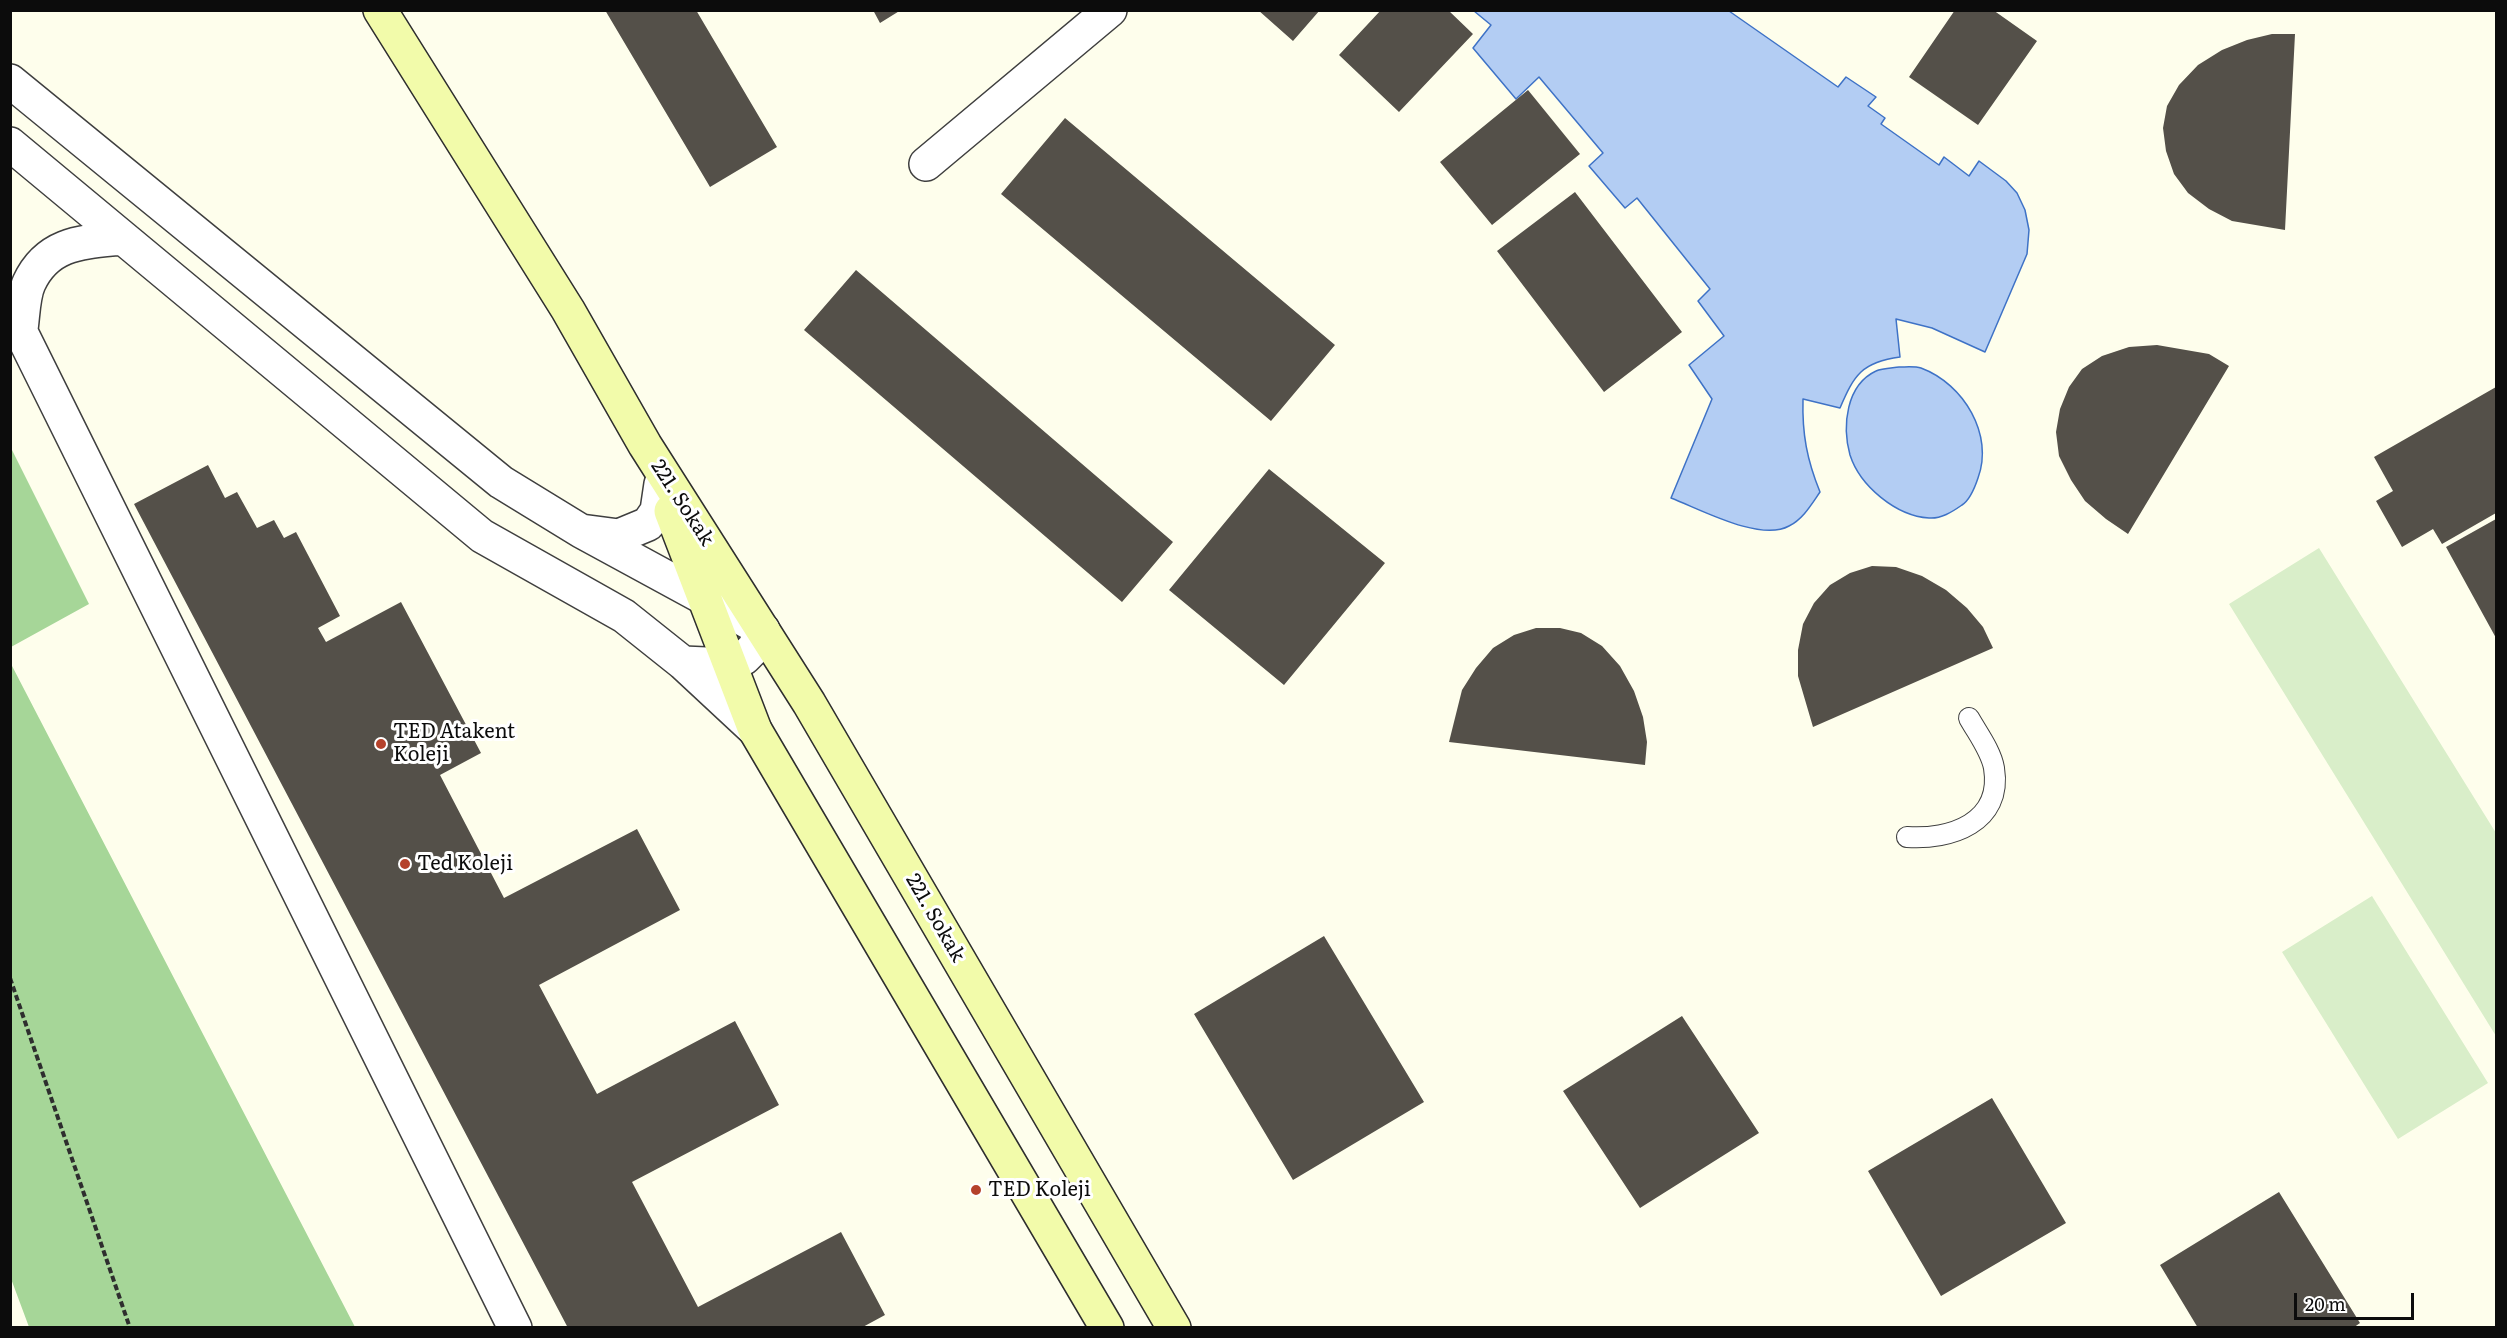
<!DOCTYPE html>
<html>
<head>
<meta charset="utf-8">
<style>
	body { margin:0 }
	#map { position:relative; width:2507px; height:1338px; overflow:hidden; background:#fefeec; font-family:Literata,serif }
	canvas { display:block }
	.frame { position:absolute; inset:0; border:12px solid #0c0c0c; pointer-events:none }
	.scale { position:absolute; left:2294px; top:1293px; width:120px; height:27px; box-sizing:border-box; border:3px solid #0c0c0c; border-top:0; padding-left:8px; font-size:18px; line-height:21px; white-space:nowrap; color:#0c0c0c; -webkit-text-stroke:4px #fff; paint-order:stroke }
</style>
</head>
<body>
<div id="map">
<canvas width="2507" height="1338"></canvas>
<div class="frame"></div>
<div class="scale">20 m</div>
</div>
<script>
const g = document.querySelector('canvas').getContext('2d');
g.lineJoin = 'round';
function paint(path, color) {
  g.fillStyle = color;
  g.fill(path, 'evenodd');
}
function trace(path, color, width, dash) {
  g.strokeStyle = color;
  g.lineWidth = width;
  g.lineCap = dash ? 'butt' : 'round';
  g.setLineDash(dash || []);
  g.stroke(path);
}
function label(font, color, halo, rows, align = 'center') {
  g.font = font + ' Literata,serif';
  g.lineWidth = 6;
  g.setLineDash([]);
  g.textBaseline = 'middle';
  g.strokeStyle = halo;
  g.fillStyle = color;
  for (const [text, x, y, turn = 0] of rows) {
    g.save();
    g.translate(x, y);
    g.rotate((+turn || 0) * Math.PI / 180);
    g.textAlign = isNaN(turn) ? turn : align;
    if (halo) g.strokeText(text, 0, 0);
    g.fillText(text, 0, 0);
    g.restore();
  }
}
const forest = new Path2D(`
	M10,446L89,604L11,647H10Z
	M10,664H11L355,1327H29L10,1276Z`);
const pitch = new Path2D(`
	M2319,548L2496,833V1036L2229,604Z
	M2372,896L2488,1083L2398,1139L2282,952Z`);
const water = new Path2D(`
	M1474,11H1729L1838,87L1846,77L1876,97L1868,106L1885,118L1881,124L1939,165L1944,157L1969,176L1979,161L2006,181L2017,193L2025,210L2029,230L2027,254L1985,352L1932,328L1896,319L1900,357C1862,362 1854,375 1840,408L1803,399C1802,434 1807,460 1820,492C1811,505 1803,519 1789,526C1760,542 1700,509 1671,498L1712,399L1689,365L1724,336L1698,301L1710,289L1637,198L1625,208L1589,166L1603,153L1539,77L1516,99L1473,48L1491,25Z
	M1899,367C1906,367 1915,366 1921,368C1964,384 1994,435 1978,478C1975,487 1970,500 1962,505C1952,512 1941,519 1929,518C1896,516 1860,486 1850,455C1842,426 1846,385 1876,371C1882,368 1892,368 1899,367Z`);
const building = new Path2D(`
	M605,10H696L777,147L710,187Z
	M873,10H901L880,23Z
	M1258,10H1320L1293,41Z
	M1381,10H1448L1473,34L1399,112L1339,55Z
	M1955,10H1993L2037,41L1978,125L1909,77Z
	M2272,34H2295L2285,230L2232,221L2209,209L2188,193L2174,174L2166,151L2163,128L2167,106L2179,85L2198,65L2222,50L2247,40Z
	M1528,90L1580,154L1492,225L1440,162Z
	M1065,118L1335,345L1271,421L1001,194Z
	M1575,192L1682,332L1604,392L1497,251Z
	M856,270L1173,542L1122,602L804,330Z
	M2157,345L2209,354L2229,366L2128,534L2106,519L2085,501L2071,480L2059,456L2056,432L2060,409L2069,387L2082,369L2102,356L2129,347Z
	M2496,387V513L2442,544L2433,529L2402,547L2376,501L2393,491L2374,457Z
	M208,465L225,498L237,492L257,528L274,520L284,538L296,532L340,616L318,628L326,642L401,602L481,753L440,775L504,898L637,829L680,910L539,985L597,1094L735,1021L779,1105L632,1182L698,1307L841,1232L885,1315L861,1328H568L134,504Z
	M1269,469L1385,563L1284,685L1169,590Z
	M2496,519V638L2446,547Z
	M1872,566L1896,567L1922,576L1946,590L1967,608L1983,627L1993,648L1813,727L1798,676V650L1803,624L1814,603L1830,585L1850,573Z
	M1536,628H1560L1581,633L1602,646L1620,666L1634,691L1643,717L1647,742L1645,765L1449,742L1462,690L1476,668L1493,648L1514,635Z
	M1324,936L1424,1102L1293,1180L1194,1014Z
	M1682,1016L1759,1133L1640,1208L1563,1091Z
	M1992,1098L2066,1223L1941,1296L1868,1171Z
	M2279,1192L2360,1323L2353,1328H2198L2160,1265Z`);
const path = new Path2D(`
	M10,978L130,1328`);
const lane = new Path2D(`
	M1907,837C1950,840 2003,823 1994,768C1991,751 1978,734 1969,718`);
const street = new Path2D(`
	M10,81L501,482L581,531L619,536L648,524L657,511L661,484
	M10,144L482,536L624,616L683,663L729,665L744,658L754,648L763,630L581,531
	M926,164L1110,10
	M10,310L515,1328
	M21,329C23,316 23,296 29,283C48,242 83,242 123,238
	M683,663L755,730`);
const secondary = new Path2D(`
	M380,10L568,310L645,445L809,703L1174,1328
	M671,511L755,730L1107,1328`);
const markers = [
	[381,744,6,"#b5422b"],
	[405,864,6,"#b5422b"],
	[976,1190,6,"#b5422b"]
];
const streetNames = [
	["221. Sokak",682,503,57],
	["221. Sokak",935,918,60]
];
const poiNames = [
	["TED Atakent",393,732],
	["Koleji",393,755],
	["Ted Koleji",417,864],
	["TED Koleji",988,1190]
];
paint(forest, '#a6d698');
paint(pitch, '#d9eec9');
paint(water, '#b3cdf3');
trace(water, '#3e72c6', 1.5);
paint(building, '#545049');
trace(lane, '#3f3f3f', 22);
trace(street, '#3f3f3f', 36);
trace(secondary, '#2e2e2e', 36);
trace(path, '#2e2e2e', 4, [6, 3]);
trace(lane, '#fff', 20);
trace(street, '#fff', 33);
trace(secondary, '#f2fbaa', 33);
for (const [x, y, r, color] of markers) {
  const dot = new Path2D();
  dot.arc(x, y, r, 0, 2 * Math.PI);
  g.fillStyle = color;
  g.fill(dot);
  trace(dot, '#fff', 2);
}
label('20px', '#0c0c0c', '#fff', streetNames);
label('20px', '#0c0c0c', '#fff', poiNames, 'left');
</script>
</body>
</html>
